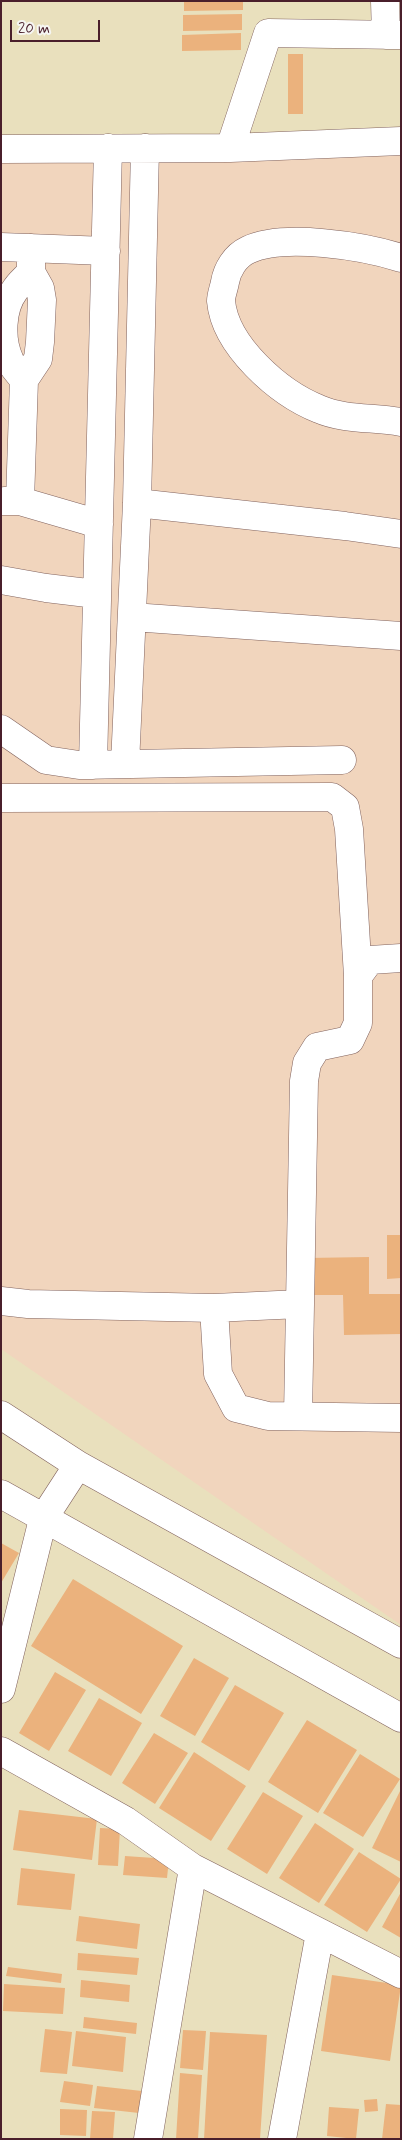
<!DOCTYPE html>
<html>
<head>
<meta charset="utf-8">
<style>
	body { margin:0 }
	#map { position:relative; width:402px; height:2140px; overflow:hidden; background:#e9e0bd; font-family:Mynerve,sans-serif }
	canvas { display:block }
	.frame { position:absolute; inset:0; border:2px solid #4a1f2b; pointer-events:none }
	.scale { position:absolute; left:10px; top:20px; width:90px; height:22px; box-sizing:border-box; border:2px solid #4a1f2b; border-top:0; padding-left:6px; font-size:15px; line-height:18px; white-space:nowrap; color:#4a1f2b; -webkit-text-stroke:4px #f6f6f2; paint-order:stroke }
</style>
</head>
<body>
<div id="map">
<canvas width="402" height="2140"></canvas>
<div class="frame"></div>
<div class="scale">20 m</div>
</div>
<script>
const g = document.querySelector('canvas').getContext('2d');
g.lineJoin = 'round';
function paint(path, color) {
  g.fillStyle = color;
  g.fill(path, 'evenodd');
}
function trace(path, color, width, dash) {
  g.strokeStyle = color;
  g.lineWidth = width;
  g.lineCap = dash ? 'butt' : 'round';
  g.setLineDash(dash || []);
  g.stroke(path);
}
const built = new Path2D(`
	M1,141L401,152V1625L1,1349Z`);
const building = new Path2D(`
	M184,1H243V10L184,11Z
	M242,14V30L183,31V15Z
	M241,33V50L182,51V35Z
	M288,54H303V114H288Z
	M387,1235H401V1278L387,1279Z
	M369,1257V1294H401V1334L344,1335L343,1295H307V1258Z
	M1,1543L19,1553L1,1583Z
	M73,1579L183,1646L141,1714L31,1646Z
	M194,1658L229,1678L195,1736L160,1716Z
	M55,1672L86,1690L49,1751L19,1733Z
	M235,1685L284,1713L249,1771L201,1742Z
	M99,1698L142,1723L111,1776L68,1751Z
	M307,1720L357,1750L318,1813L268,1782Z
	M154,1733L188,1753L155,1804L122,1783Z
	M194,1752L246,1786L211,1841L159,1808Z
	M360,1754L400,1779L363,1837L323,1813Z
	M401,1789V1862L372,1848Z
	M263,1792L303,1816L267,1874L227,1849Z
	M19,1810L97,1819L92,1860L13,1850Z
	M315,1823L354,1849L319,1903L279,1878Z
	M100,1828L120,1829L118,1866L98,1865Z
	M359,1852L401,1879L367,1932L324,1905Z
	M125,1856L169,1859L167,1878L123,1875Z
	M21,1868L75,1874L71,1910L17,1905Z
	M401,1892V1938L382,1927Z
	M79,1916L140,1924L137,1949L76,1941Z
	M78,1953L139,1958L137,1975L77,1970Z
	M8,1967L62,1974L61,1983L6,1976Z
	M332,1975L401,1985L390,2061L321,2051Z
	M81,1980L130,1985L129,2002L80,1997Z
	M4,1984L65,1988L63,2014L3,2011Z
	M84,2017L137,2023L136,2034L83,2028Z
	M45,2029L72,2032L67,2074L40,2072Z
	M183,2030L206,2031L203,2070L180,2068Z
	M76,2031L126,2037L123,2072L72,2066Z
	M210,2032L267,2035L260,2139H204Z
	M180,2073L202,2075L198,2139H176Z
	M64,2081L93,2085L90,2106L60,2102Z
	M97,2086L142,2091L139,2113L94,2108Z
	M377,2099L378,2111L365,2112L364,2100Z
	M386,2104L401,2105V2139H382Z
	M329,2107L359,2109L356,2139L327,2136Z
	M60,2109L87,2110L86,2136L60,2135Z
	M92,2111L115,2112L113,2139H90Z`);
const minor = new Path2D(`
	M385,1L386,35
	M230,148L268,33L401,35
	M1,149L230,148L401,141
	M1,247L106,251
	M401,258C364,246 283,233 248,250C235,256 227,270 225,282C224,288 221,295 221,301C225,346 279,393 319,409C344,420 374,417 401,422
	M31,272C26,278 19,283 15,290C1,308 0,340 10,361C13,368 20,374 24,380L38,359L40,342L42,300L40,288L31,272V248
	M4,501H20L99,524
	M20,501L24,380
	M137,503L345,526L401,534
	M1,580L46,588L96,594
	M132,617L401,636
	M1,729L46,760L79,765L342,760
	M125,764L137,503L145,148
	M93,765L108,148
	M1,798L332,797L345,807L349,829L358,976
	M1,1301L28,1304L214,1308L218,1374L236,1408L268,1416L401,1418
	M214,1308L300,1304
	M1,1415L78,1465L401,1644
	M298,1416L304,1081L307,1063L317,1047L350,1040L358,1023V976L370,960L401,958
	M1,1494L401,1718
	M1,1689L43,1519L78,1465
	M1,1751L126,1821L193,1868L401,1974
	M148,2139L193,1868
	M282,2139L320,1933`);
paint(built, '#f1d5bd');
paint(building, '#ebb27d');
trace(minor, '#82635e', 29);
trace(minor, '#fff', 28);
</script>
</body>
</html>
